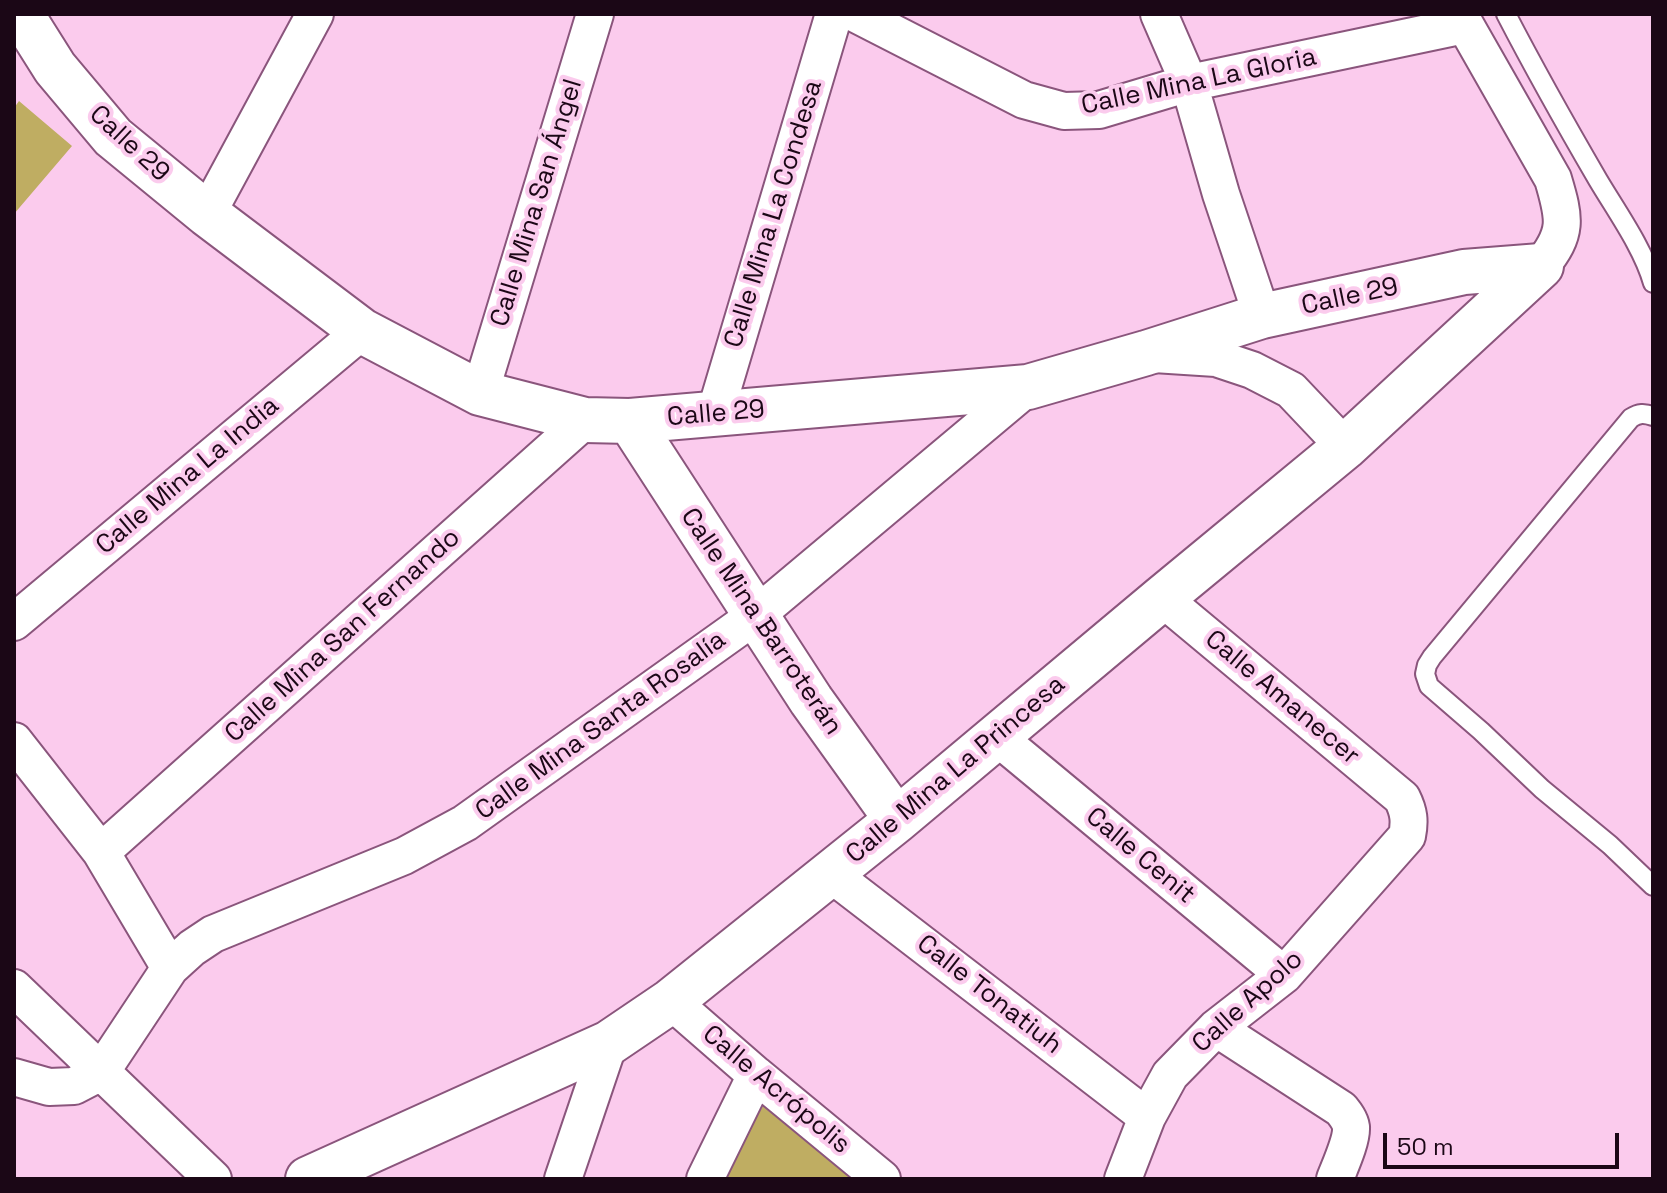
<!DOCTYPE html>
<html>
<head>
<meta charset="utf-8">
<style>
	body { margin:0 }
	#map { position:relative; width:1667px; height:1193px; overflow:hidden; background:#fbcbed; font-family:"Space Grotesk",sans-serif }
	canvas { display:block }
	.frame { position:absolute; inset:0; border:16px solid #1b0716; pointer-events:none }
	.scale { position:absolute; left:1383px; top:1133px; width:236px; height:36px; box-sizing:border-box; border:4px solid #1b0716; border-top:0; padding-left:10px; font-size:24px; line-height:28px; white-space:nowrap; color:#1b0716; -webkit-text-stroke:6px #fbcbed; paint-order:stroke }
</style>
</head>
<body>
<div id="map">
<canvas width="1667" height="1193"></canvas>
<div class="frame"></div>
<div class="scale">50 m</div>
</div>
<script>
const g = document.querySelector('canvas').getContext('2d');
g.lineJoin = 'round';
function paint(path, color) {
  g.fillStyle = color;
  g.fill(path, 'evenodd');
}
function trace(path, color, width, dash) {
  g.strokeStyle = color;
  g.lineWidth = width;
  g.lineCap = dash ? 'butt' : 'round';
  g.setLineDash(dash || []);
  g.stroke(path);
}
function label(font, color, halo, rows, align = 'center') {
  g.font = font + ' "Space Grotesk",sans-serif';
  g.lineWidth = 8;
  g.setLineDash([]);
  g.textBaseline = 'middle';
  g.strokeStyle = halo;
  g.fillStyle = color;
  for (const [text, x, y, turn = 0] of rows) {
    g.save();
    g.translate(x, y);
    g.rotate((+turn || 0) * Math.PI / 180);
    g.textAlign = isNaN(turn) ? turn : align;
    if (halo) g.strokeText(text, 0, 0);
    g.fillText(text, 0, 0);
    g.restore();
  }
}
const green = new Path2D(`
	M19,101L72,146L14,214V108Z
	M763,1106L852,1179H724L731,1159Z`);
const lane = new Path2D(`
	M1506,14C1535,70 1566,125 1598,180C1617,212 1643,248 1653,283
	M1653,416C1644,413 1639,413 1631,418L1432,657L1427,665L1425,674L1429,686L1481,731L1542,789L1610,845L1653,886`);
const street = new Path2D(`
	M856,14L1024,100L1064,111L1099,110L1189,83L1465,25
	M1159,14L1189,83L1221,194L1262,316
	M1459,14L1553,179C1565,219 1568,233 1541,266
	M207,214L315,14
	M1154,354L1216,358L1252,370L1291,390L1345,447
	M480,393L595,14
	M715,414L834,14
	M14,622L362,331
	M997,737L1284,975
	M14,741L101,852L170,968
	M101,852L585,420
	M831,874L1147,1117
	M14,988L213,1179
	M671,1001L756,1075L882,1179
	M1216,1028L1341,1109C1345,1114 1350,1120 1351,1127C1352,1140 1340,1166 1335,1179
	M14,1077L49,1087L74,1086L101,1072L170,968L192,948L213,934L404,856L465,823L755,616L1028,387
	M563,1179L609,1043
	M705,1179L756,1075
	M1123,1179L1147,1117L1170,1075L1216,1028L1284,975L1407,836C1410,821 1409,812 1402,798L1162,598`);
const secondary = new Path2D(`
	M21,14L55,68L113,137L207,214L362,331L480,393L585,420L630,421L1028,387L1146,353L1262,316L1464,272L1541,266
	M630,421L811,700L897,820
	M308,1179L609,1043L671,1001L897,820L1162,598L1345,447L1541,266`);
const streetNames = [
	["Calle Mina La Gloria",1199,82,-12],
	["Calle 29",129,144,43],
	["Calle Mina San Ángel",537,203,-73],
	["Calle Mina La Condesa",774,214,-73],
	["Calle 29",1350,297,-12],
	["Calle 29",716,414,-5],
	["Calle Mina La India",188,476,-40],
	["Calle Mina Barroterán",761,622,56],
	["Calle Mina San Fernando",343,636,-42],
	["Calle Amanecer",1282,698,40],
	["Calle Mina Santa Rosalía",601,726,-36],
	["Calle Mina La Princesa",956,770,-40],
	["Calle Cenit",1140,856,40],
	["Calle Tonatiuh",989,995,38],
	["Calle Apolo",1248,1002,-42],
	["Calle Acrópolis",776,1090,40]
];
paint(green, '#bfad62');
trace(lane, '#8a557c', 22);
trace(street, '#8a557c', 40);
trace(secondary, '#8a557c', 48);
trace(lane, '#fff', 18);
trace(street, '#fff', 36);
trace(secondary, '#fff', 44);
label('26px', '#1b0716', '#fbcbed', streetNames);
</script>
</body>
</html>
